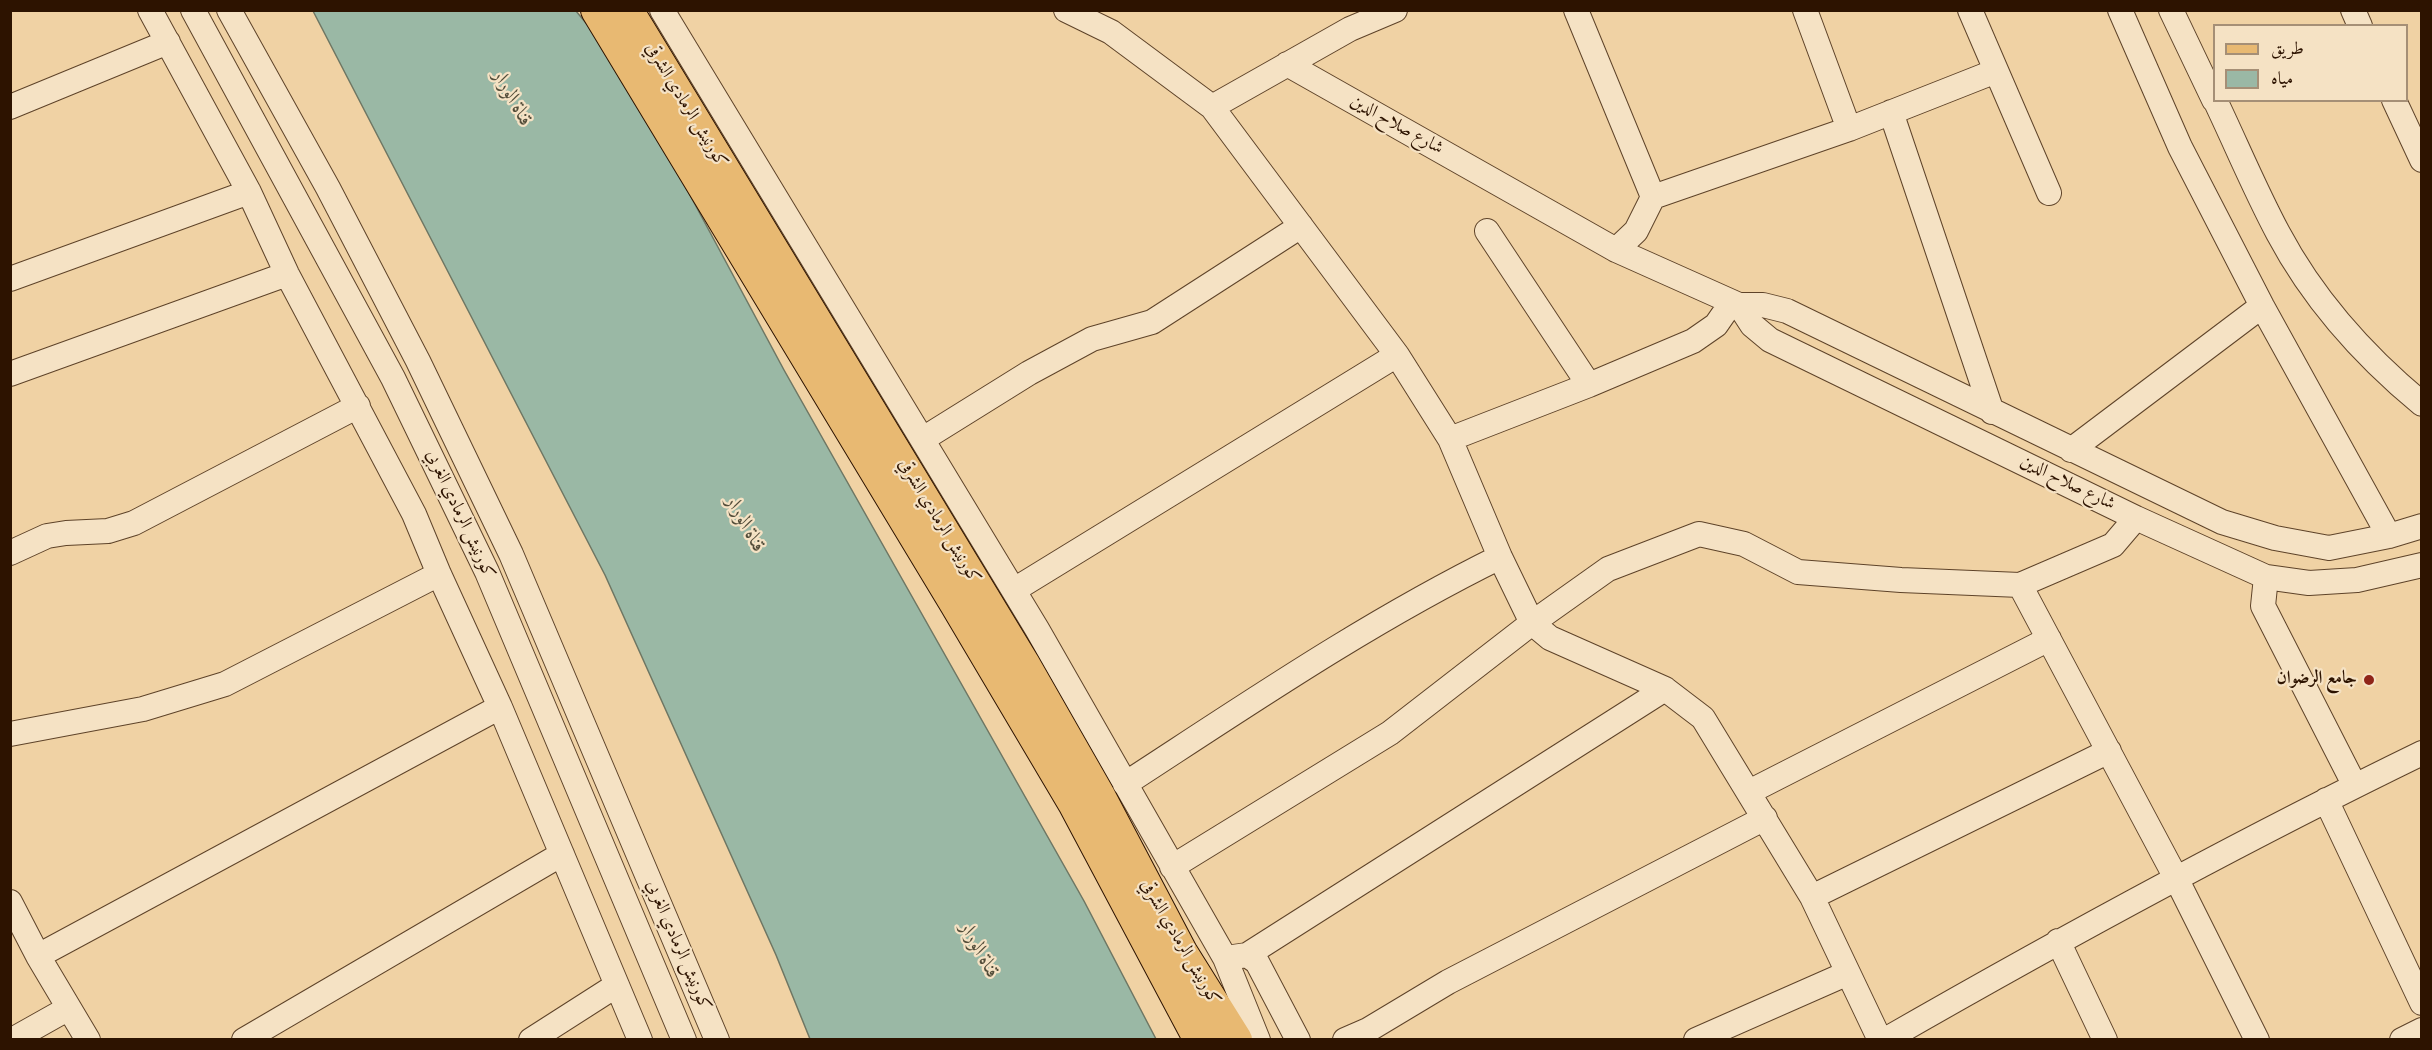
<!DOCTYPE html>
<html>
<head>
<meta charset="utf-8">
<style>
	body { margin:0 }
	#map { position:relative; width:2432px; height:1050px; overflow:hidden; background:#f0d2a4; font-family:Vollkorn,Amiri,serif }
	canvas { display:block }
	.frame { position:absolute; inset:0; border:12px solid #2d1300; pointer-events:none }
	.legend { position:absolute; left:2213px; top:24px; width:195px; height:78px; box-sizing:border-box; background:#f5e2c4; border:2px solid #a58f76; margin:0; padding:8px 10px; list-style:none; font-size:18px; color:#2d1300 }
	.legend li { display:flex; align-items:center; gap:12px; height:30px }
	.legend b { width:30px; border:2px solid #a58f76 }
</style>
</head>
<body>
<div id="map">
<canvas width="2432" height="1050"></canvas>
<div class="frame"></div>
<ul class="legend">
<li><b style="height:8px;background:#e8b972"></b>طريق</li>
<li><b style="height:16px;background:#9ab8a5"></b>مياه</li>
</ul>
</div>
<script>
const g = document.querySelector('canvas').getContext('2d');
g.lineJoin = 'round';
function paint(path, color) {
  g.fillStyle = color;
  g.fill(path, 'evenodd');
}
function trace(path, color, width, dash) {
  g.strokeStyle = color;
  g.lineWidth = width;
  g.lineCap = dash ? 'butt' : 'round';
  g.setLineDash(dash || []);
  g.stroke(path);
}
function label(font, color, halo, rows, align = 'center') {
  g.font = font + ' Vollkorn,Amiri,serif';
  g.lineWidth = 4.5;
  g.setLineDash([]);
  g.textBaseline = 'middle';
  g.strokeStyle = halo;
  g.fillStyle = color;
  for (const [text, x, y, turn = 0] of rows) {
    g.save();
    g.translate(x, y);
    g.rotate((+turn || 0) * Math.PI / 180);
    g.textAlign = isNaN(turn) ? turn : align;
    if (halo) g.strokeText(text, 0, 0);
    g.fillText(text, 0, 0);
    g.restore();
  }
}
const water = new Path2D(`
	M313,11H576L619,63L784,370L1084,901L1156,1039H810L776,955L605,575Z`);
const minor = new Path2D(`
	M150,10L249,192L287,274L414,514L439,574L500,707L640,1040
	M193,10L393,378L487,572L684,1040
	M229,10L328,188L418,361L511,554L717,1040
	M662,10L1037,629L1225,958L1258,1040
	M1066,10L1111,32L1212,107L1397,355L1450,439L1500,557L1532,623L1550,638L1665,689L1703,718L1812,897L1880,1040
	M1576,10L1653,197
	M1805,10L1849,129
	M1970,10L2049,193
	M2120,10L2180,147L2262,306L2389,536
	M2171,10L2214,100
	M2353,10L2360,26
	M1287,64L1616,250L1739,305H1763L1787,311L2222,522L2275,538L2329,548L2389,536L2422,526
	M2215,100C2236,144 2255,190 2278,233C2313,299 2364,356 2422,404
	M2394,100L2422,160
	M10,107L168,42
	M1212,107L1350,29L1395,10
	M1891,112L1992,412
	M1487,231L1589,385
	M1616,250L1636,231L1653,197L1849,129L1996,71
	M10,279L249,192
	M1739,305L1752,325L1770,340L2136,518L2266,577L2309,583L2357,580L2422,565
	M10,374L287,274
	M923,439L1029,373L1092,339L1152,322L1301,226
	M1450,439L1589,385L1693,341L1716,325L1732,302
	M2071,450L2262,306
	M10,553L47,536L66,533L108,531L134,523L358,406
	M2266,577L2263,606L2355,786
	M2020,585L2176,878L2257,1040
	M1014,590L1397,355
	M10,734L143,709L225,684L439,574
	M1125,784C1248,704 1368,622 1500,557
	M1749,792L2049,639
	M2326,800L2422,1003
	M1172,867L1390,733L1532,623L1608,569L1699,534L1744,544L1798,572L1901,580L2020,585L2113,545L2136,518
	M1812,897L2109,751
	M10,902L38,956L88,1040
	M2058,941L2105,1040
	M1247,955L1665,689
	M38,956L500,707
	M1233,957L1247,955L1257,962L1298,1040
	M12,1040L69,1008
	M244,1040L562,854
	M531,1040L617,985
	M1345,1040L1368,1030L1448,982L1765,818
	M1696,1040L1848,973
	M1885,1040C2061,939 2239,842 2422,753
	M2402,1040L2422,1030`);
const major = new Path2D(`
	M597,10L956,604L1074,803L1200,1040
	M627,10L1023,663L1099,796L1181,952L1236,1040`);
const markers = [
	[2369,680,6,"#8f2418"]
];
const streetNames = [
	["كورنيش الرمادي الشرقي",685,106,59],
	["شارع صلاح الدين",1396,126,29],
	["شارع صلاح الدين",2067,484,26],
	["كورنيش الرمادي الغربي",459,515,65],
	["كورنيش الرمادي الشرقي",938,522,59],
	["كورنيش الرمادي الشرقي",1179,943,60],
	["كورنيش الرمادي الغربي",677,946,67]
];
const poiNames = [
	["جامع الرضوان",2357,680]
];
const waterNames = [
	["قناة الورار",511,99,61],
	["قناة الورار",744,525,61],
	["قناة الورار",978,951,61]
];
paint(water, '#9ab8a5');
trace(water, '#6e7663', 1.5);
trace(minor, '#5e4329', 26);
trace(major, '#2d1300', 34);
trace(minor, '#f5e2c4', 24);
trace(major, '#e8b972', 32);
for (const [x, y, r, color] of markers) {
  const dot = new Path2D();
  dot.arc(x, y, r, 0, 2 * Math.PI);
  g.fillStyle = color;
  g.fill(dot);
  trace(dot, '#f5e2c4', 2);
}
label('18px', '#2d1300', '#f5e2c4', streetNames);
label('bold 18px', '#2d1300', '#f5e2c4', poiNames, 'right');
label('italic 20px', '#534d3a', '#f5e2c4', waterNames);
</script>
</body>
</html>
